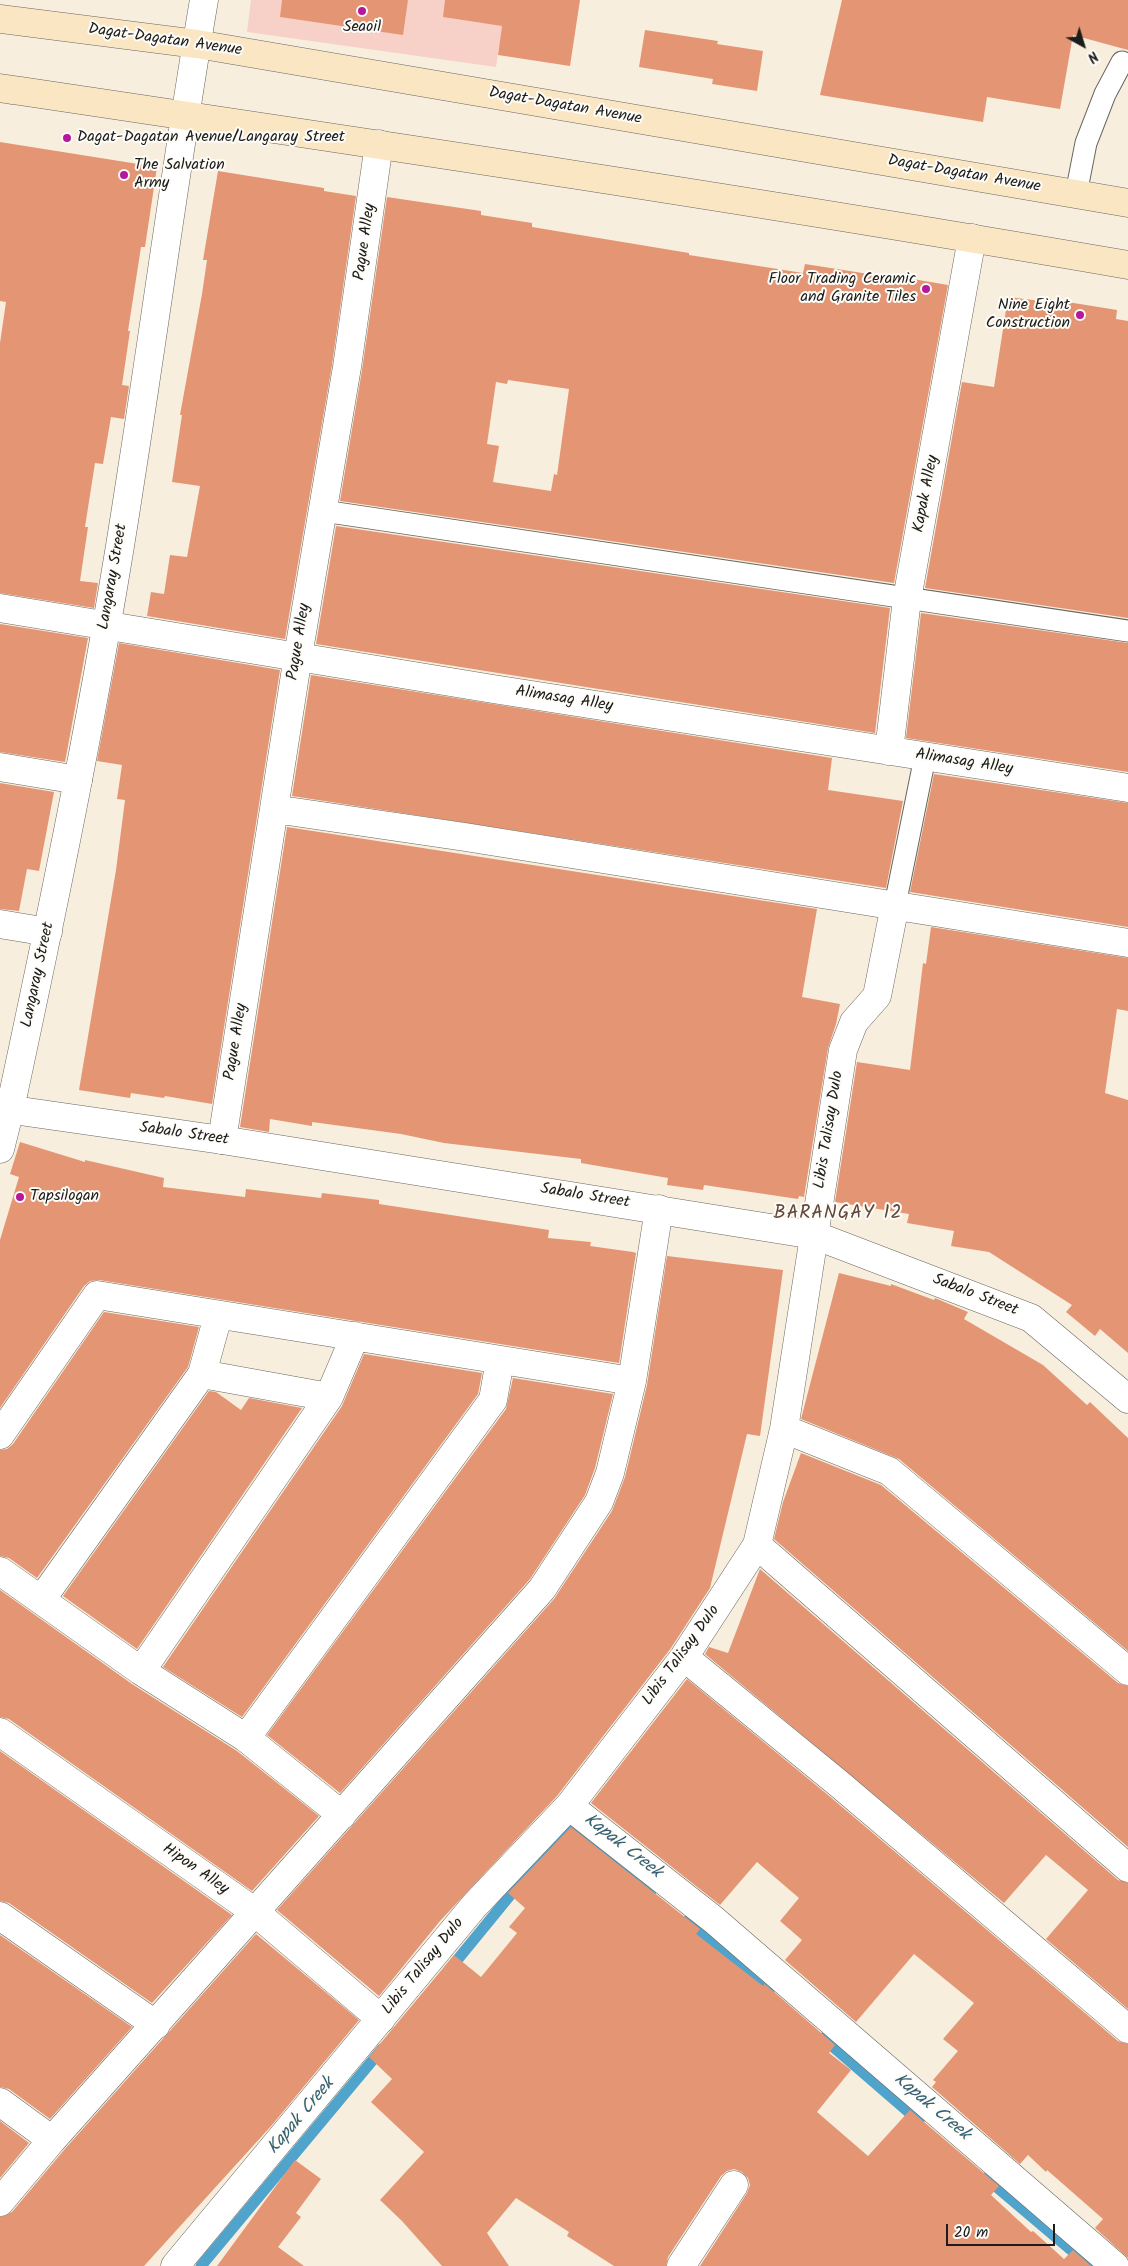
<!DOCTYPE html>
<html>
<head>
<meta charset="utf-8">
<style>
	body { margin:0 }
	#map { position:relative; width:1128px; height:2266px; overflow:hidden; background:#f8eede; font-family:Kalam,sans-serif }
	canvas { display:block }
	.north { position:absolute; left:1058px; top:20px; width:50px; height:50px; -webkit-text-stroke:4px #fdfcf7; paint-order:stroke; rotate:141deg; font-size:14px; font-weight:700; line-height:20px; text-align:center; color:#1c1c1c }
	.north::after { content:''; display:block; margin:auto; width:18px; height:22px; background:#1c1c1c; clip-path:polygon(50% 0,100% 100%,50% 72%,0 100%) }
	.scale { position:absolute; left:946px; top:2224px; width:109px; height:22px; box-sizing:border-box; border:2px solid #1c1c1c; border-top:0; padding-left:6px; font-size:15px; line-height:18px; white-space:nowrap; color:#1c1c1c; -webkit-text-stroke:4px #fdfcf7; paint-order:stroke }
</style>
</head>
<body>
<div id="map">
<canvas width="1128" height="2266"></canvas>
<div class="north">N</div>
<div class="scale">20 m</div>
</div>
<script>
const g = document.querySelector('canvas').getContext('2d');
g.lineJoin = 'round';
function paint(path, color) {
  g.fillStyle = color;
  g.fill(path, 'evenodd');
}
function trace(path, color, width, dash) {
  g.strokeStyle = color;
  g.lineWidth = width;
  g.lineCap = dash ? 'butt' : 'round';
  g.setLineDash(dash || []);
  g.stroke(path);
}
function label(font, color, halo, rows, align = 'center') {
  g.font = font + ' Kalam,sans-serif';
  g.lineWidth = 4;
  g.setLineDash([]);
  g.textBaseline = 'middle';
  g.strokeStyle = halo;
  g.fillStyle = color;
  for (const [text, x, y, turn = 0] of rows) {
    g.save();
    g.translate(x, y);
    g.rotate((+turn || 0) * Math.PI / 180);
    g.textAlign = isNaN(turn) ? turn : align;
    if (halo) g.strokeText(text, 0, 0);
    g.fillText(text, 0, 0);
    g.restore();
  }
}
const built = new Path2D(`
	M251,0H506L496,67L247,32Z`);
const stream = new Path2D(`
	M687,1921L769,1992
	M449,1970L566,1827L573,1825L651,1891
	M823,2038L919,2121
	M986,2178L1090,2266
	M201,2266L382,2049`);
const building = new Path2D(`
	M282,0H408L403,35L280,17Z
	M445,0H580L570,66L498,55L502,26L443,17Z
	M842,0H1128V50L1073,35L1060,109L987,97L983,122L820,95Z
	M645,30L718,41L717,44L763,51L757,91L712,84L713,79L639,67Z
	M0,142L157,167L145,247H141L128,331H130L122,385L129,386L124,419L111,417L103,464L95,463L85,527H88L80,581L98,583L94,608L0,593V343L6,302L0,301Z
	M218,171L324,188V191L356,196L332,365L285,639L147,616L151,592L164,594L170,555L187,557L200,486L172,482L182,415H180L202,294L207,260H203Z
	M387,197L481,211V215L532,223V227L689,253V255L803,273L805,264L907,280V278L948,285L894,583L340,501L362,370ZM508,380L569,389L557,475L554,474L551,491L493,482L499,446L487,444L496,382L507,384Z
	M1008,297L1049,302V299L1117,310L1116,319L1128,321V618L925,588L962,382L994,387Z
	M336,526L890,608L875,733L316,644Z
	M921,613L1128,643V772L906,738Z
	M0,624L88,638L65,762L0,752Z
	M119,643L280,670L212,1104L165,1096L164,1098L131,1093L130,1098L79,1090L116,870L125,800L117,799L122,765L97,761Z
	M311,675L832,758L828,790L903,801L886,888L292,796Z
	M934,774L1128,803V927L910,892Z
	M0,783L54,792L39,871L27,869L19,911L0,909Z
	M287,827L817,909L802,997L840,1004L836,1024L828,1048L804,1197L799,1196L798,1199L704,1185L703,1190L667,1185L668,1178L581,1163V1159L444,1143L401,1134L312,1122V1126L270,1119L269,1132L240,1127Z
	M931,927L1128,958V1011L1117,1009L1105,1093L1128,1100V1353L1100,1329L1095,1336L1066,1312L1072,1305L989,1252L951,1246L954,1231L907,1223L909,1214L835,1202L857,1062L910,1070L923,963L926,964Z
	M20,1142L85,1162V1160L164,1178L163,1187L245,1197L246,1189L321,1198L322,1193L379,1200V1204L549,1230L548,1238L591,1242L590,1246L633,1252L636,1253L619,1363L99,1280L90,1281L84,1286L0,1408V1240L19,1177L10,1174Z
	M667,1256L783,1270L760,1436L747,1434L710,1588L671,1648L557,1796L440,1921L379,1996L277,1910L554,1599L612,1511L625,1477L647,1385Z
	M839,1273L891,1286V1284L934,1300L935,1298L968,1312L964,1319L1043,1365L1087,1405L1090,1402L1128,1438V1651L899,1459L801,1419Z
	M104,1312L199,1327L188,1367L37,1578L9,1558L0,1556V1450L7,1449L13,1444Z
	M364,1354L482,1373L478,1394L242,1717L163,1667L342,1406Z
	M513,1378L613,1394L595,1468L585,1495L530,1579L340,1793L267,1735L506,1409Z
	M209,1391L216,1392L241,1410L249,1398L302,1408L137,1649L63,1596Z
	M801,1453L881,1485L1118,1683L1128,1686V1847L774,1539L783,1502Z
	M760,1569L1118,1880L1128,1883V2009L1046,1939L1088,1890L1046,1855L1004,1903L705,1654L709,1647L728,1653Z
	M0,1590L132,1684L237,1751L319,1816L252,1891L9,1719L0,1717Z
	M687,1679L828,1795L1118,2041L1128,2044V2258L1095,2228L1103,2219L1047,2170L1046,2172L1028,2155L1020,2164L932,2087L936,2082L933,2080L958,2051L943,2039L974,2003L914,1954L856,2022L785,1960L802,1940L780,1921L799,1898L757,1862L720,1905L591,1803Z
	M0,1751L232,1915L152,2003L9,1903L0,1901Z
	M571,1827L700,1929L696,1934L763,1986L765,1984L835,2045L829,2053L851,2070L817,2112L868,2156L910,2110L999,2186L991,2195L1031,2232L1033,2231L1064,2259L1073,2250L1091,2266H700L747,2193L750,2185L748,2178L742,2172L734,2169L727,2171L721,2176L668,2257L666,2266H614L567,2236L569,2232L516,2198L487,2233L509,2266H442L402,2221L380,2200L424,2152L371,2102L392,2079L369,2057L454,1955L481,1977L517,1933L509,1927L525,1908L508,1893Z
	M256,1934L359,2020L272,2125L144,2266H0V2217L12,2212L64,2150Z
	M0,1935L132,2027L50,2119L9,2089L0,2087Z
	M0,2121L29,2143L0,2178Z
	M295,2160L321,2179L296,2213L301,2217L278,2247L304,2266H217Z`);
const service = new Path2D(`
	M1076,194L1086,143L1105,94L1122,62
	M323,511L1128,631
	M895,905L925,757`);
const pedestrian = new Path2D(`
	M0,767L78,780
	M0,924L48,932`);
const minor = new Path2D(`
	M0,608L493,689L1128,788
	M889,751L907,599L972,238
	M274,809L465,837L1128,943
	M222,1140L298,656L347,367L379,144
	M0,1149L10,1109
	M202,1374L329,1397
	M784,1429L889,1471L1128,1671
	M0,1435L97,1295L632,1381
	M757,1545L1128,1868
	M0,1571L141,1671L246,1738L342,1815
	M41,1600L202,1374L218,1316
	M684,1657L838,1783L1128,2029
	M141,1671L329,1397L355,1336
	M0,1732L255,1912L381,2019
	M246,1738L493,1400L500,1360
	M569,1806L714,1920L1115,2266
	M0,1916L156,2025
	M0,2102L52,2140
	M0,2202L52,2140L542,1589L599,1502L610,1473L632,1381L659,1209
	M175,2266L474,1906L569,1806L684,1657L757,1545L784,1429L843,1050L854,1022L877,996L895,905
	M681,2266L734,2185`);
const tertiary = new Path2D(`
	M0,1108L222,1140L814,1235L1031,1318L1128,1399
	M10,1109C55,899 99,688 131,476C156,317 177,158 204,0`);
const secondary = new Path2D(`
	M0,19L197,44L1128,203
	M0,88C376,144 753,200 1128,265`);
const markers = [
	[362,11,5,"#b5179e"],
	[67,138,5,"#b5179e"],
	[124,175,5,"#b5179e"],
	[926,289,5,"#b5179e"],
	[1080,315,5,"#b5179e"],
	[20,1197,5,"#b5179e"]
];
const poiNames = [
	["Seaoil",362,28,"center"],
	["Dagat-Dagatan Avenue/Langaray Street",77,138],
	["The Salvation",134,166],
	["Army",134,184],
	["Floor Trading Ceramic",916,280,"right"],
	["and Granite Tiles",916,298,"right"],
	["Nine Eight",1070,306,"right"],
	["Construction",1070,324,"right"],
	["Tapsilogan",30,1197]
];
const streetNames = [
	["Dagat-Dagatan Avenue",165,41,8],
	["Dagat-Dagatan Avenue",565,107,10],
	["Dagat-Dagatan Avenue",964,175,10],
	["Pague Alley",366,242,-82],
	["Kapak Alley",927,494,-79],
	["Langaray Street",114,577,-80],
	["Pague Alley",300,642,-81],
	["Alimasag Alley",564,700,9],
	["Alimasag Alley",964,763,9],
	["Langaray Street",39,975,-78],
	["Pague Alley",237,1042,-81],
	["Libis Talisay Dulo",830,1130,-81],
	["Sabalo Street",184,1135,8],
	["Sabalo Street",585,1197,9],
	["Sabalo Street",975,1296,21],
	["Libis Talisay Dulo",682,1656,-54],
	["Hipon Alley",195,1870,35],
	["Libis Talisay Dulo",424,1967,-51]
];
const waterNames = [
	["Kapak Creek",622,1847,38],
	["Kapak Creek",931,2108,40],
	["Kapak Creek",302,2117,-50]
];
const quarterNames = [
	["BARANGAY 12",838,1215]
];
paint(built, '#f7d1c8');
trace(stream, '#50a4cc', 11);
paint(building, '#e49674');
trace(service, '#696660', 23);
trace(pedestrian, '#696660', 29);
trace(minor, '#696660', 29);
trace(tertiary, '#696660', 29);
trace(secondary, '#696660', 29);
trace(service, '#fff', 21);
trace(pedestrian, '#fff', 28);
trace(minor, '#fff', 28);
trace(tertiary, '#fff', 28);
trace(secondary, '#fbe6c4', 28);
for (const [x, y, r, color] of markers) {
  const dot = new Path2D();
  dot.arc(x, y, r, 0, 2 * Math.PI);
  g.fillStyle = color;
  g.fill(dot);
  trace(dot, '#fdfcf7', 2);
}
label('16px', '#1c1c1c', '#fdfcf7', poiNames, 'left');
label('16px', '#1c1c1c', '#fdfcf7', streetNames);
label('italic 18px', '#366074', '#fdfcf7', waterNames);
g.letterSpacing = '1px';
label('19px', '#62473b', '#fdfcf7', quarterNames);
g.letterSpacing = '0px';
</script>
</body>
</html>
